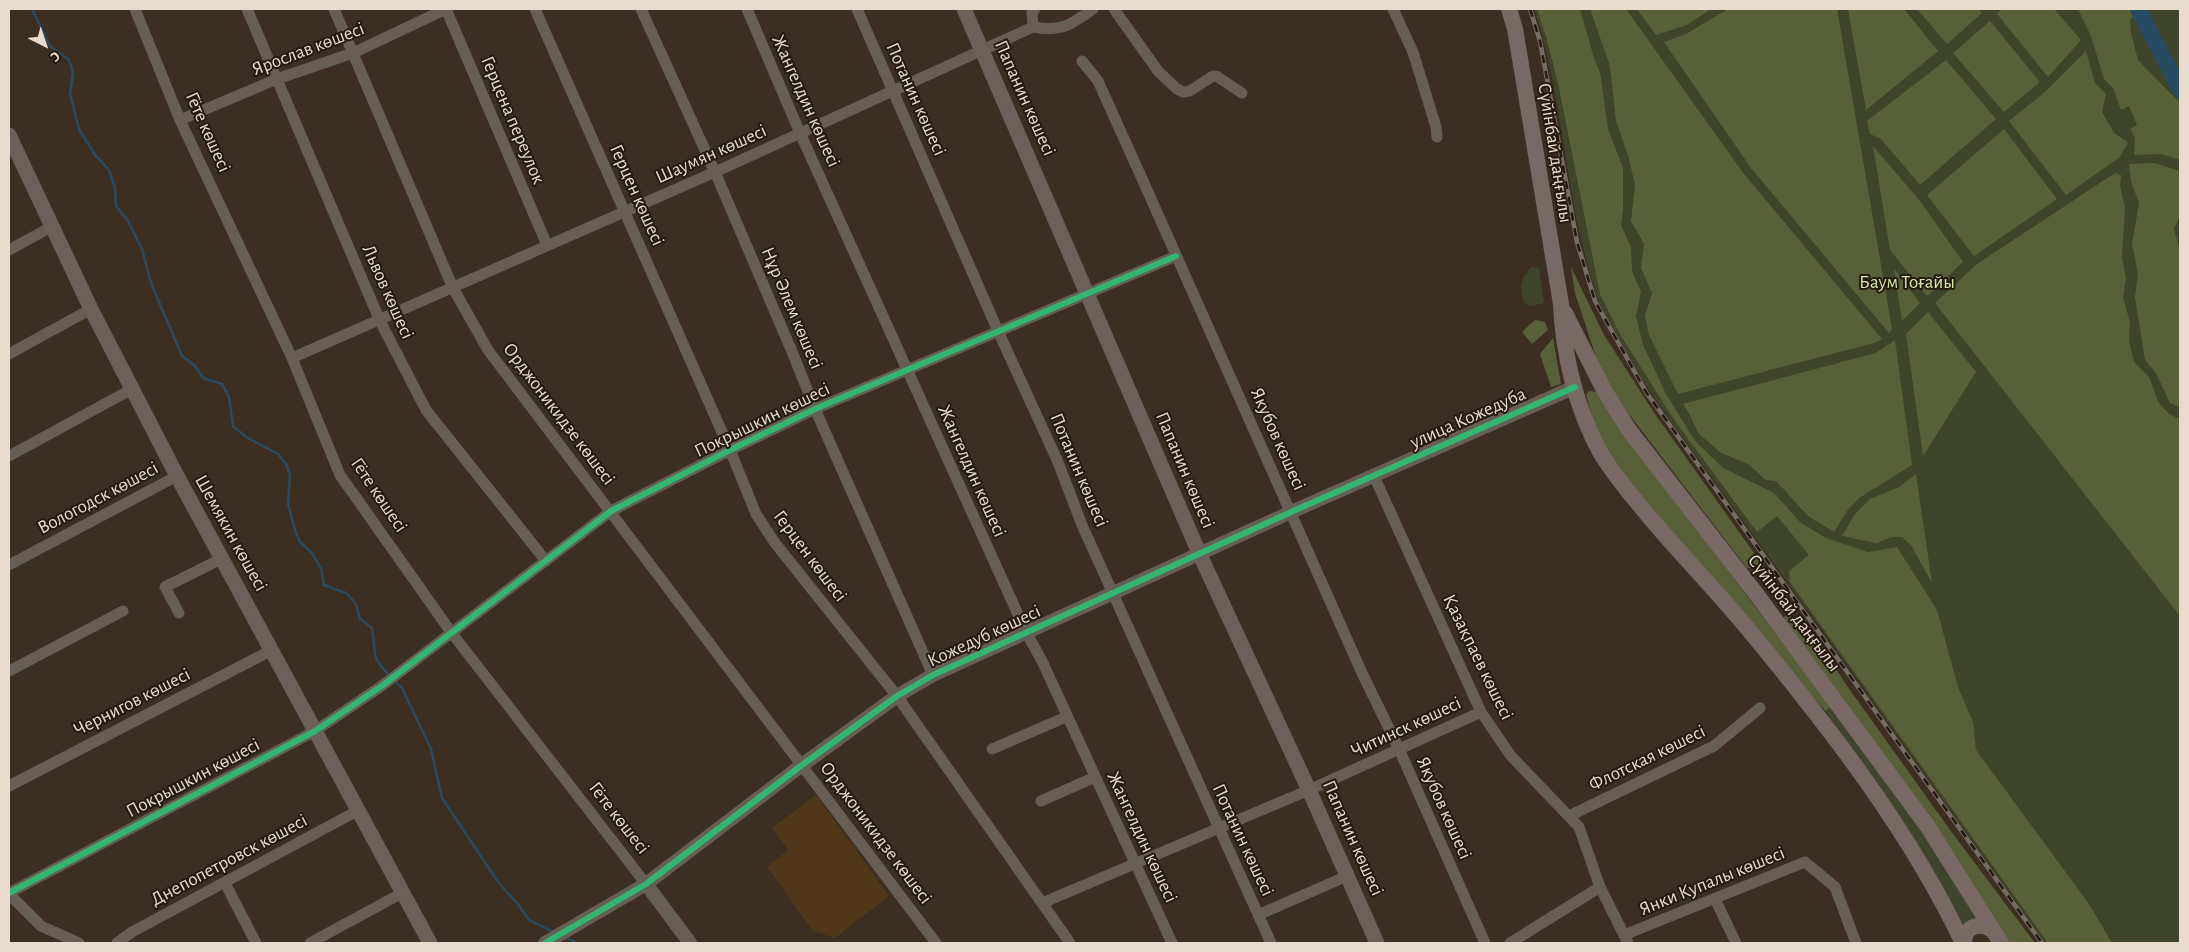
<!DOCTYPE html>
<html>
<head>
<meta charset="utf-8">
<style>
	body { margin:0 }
	#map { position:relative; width:2189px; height:952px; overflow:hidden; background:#3c2f22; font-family:"Alegreya Sans",sans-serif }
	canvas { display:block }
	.frame { position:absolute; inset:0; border:10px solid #eadccd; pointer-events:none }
	.north { position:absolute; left:20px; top:20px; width:50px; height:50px; -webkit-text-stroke:4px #241a0f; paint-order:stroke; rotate:139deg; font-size:14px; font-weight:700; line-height:20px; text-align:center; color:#eadccd }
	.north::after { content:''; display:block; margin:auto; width:18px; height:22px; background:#eadccd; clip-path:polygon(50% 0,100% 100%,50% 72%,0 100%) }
</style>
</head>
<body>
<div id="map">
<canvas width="2189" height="952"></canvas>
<div class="frame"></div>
<div class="north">С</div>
</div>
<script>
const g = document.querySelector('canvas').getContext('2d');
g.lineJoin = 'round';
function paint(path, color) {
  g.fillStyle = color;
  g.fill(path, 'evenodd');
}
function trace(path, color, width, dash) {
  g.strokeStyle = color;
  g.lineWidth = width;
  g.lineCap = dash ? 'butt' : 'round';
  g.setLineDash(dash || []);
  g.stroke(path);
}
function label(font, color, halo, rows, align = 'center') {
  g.font = font + ' "Alegreya Sans",sans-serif';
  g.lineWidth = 4;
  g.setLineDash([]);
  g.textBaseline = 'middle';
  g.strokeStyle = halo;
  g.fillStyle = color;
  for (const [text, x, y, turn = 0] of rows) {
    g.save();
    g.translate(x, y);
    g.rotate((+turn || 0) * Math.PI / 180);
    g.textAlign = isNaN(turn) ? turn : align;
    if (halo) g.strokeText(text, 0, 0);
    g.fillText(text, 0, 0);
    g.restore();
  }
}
const built = new Path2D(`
	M816,795L889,896L835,938L813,931L767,867L788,850L772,828Z`);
const green = new Path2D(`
	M1534,9H2180V943H2045L1825,634L1672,423L1643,381L1609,321L1598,301L1588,266L1576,218L1552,76L1541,31Z
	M1532,267L1539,268L1544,303L1531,306L1525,304C1518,289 1520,277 1532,267Z
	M1831,707L1890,783L1980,919L1964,925L1878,784L1825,711Z`);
const forest = new Path2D(`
	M1537,9H1580L1594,58L1600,72L1608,129L1623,168V208L1621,225L1631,247L1632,271L1641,292L1636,316L1643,345L1666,394L1695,441L1723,468L1774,493L1801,523L1826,538L1868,552L1897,547L1937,610L1958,687L1973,722L1976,750L2089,904L2112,943H2048L1790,582L1789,571L1809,555L1777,516L1757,532L1675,421L1621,336L1600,294L1558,83L1547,40Z
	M1590,9H1626L1744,174L1882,339L1874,343L1678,394L1649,335L1645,316L1652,293L1641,268L1644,244L1631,221L1635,185L1628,155L1616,121L1610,66Z
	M1637,9H1711L1687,25L1656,35Z
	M1728,9H1837L1892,329L1889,333L1751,168L1664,42L1686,34Z
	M1848,9H1904L1938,51L1866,110Z
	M1917,9H1978L1982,13L1947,44Z
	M2002,9H2054L2081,40L2048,77L1997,14Z
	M2078,9H2135L2136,11L2130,20L2131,33L2138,60L2180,103V160L2161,154L2134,155L2135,138L2130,129L2137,125L2129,106L2121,110L2113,88L2104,79L2091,36Z
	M1990,21L2040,82L2004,112L1953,53Z
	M2086,51L2095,83L2106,94L2102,112L2114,133L2128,142L2120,157L2066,195L2009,121L2045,92Z
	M1946,60L1996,119L1920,185L1881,139L1870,134L1867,121Z
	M2004,129L2057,199L1974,256L1927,195Z
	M1873,146L1920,201L1963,262L1927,296L1890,250Z
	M2155,163L2180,171V215L2174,229L2180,251V407L2170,403L2156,373L2145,360L2135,297L2138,274L2132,244L2139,203L2131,181L2129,164Z
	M2115,173L2121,175L2120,186L2125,207L2122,258L2126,278L2123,298L2130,322L2129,341L2134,362L2149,377L2158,402L2169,414L2180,419V616L1935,303L1977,264Z
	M1571,267L1604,335L1655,414L1764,567L1747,568L1612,392L1596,357L1575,293Z
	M1894,269L1920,303L1902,321Z
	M1928,312L1976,372L1923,456L1906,334Z
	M1535,320L1545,322L1548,330L1532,344L1522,332Z
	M1553,338L1561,384L1551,387L1540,354Z
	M1895,340L1912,465L1859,498L1847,511L1834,532L1808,516L1776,481L1766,480L1748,464L1721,453L1698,433L1690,415L1683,404L1876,353Z
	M1589,391L1596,392L1626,436L1831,707L1825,711L1619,472L1594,425L1586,394Z
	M1916,474L1932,583L1911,545L1902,537H1893L1876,543L1842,536L1855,514L1870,499L1899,487Z
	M1788,614L1815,636L1845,683L1953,834L2035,943H2009L1783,618Z`);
const stream = new Path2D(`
	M32,9L50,46L69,60L73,73L70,94L79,129L95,155L109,170L115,188L116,206L128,221L142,249L151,283L182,356L195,366L203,378L222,384L229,397L233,426L246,437L278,454L286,464L290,475L288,504L295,530L300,542L312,553L321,569L324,585L346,593L356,604L360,619L372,628C377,653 369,655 389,675
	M394,681L402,688L431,749L442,798L498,882L517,903L529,920L553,932
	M565,937L577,943`);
const river = new Path2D(`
	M2138,9L2180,90`);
const minor = new Path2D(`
	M135,9L180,120L292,358L340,475L451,632L646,884
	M247,9L380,321L426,410L546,561
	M334,9L453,288L488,350L936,943
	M446,9L547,245
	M535,9L730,450L756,514L775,543L897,696L1070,943
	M641,9L715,172L793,354L815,409L933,675
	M747,9L800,133L1026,632L1042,661L1172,943
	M857,9L998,331L1058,462L1082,525L1271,943
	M1114,9L1158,71L1177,89L1183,92L1190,91L1213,76L1218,77L1242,93
	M1393,9L1413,52L1436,127L1437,137
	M1033,27C1062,32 1071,25 1093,9
	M1033,27L1032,12L1035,9
	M1082,61L1098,81L1148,192L1362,673L1399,749L1485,943
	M180,120L277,79L353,53L446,9
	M9,250L51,227
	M9,354L91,309
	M292,358L715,172L1033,27
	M9,456L132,389
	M1374,476L1481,712L1511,756L1579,827L1600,887L1628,943
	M9,565L177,476
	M179,613L165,587L223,558
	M9,671L123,611
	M992,749L1066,717
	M9,786L272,650
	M1041,801L1095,777
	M1569,816L1714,746L1760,708
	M225,883L256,943
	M9,893L315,731L383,685L611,511L730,450L815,409L1176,256
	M9,894L41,926L79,943
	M1715,899L1736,943
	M1042,903L1309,790L1481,712
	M1258,915L1347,876
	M1624,935L1805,862L1835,887L1856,943
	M117,943L132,932L359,810
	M310,943L404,892
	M1510,943L1600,887`);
const tertiary = new Path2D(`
	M646,884L690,943
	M545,943L646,884L802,765L897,696L933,675L1291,512L1575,387`);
const secondary = new Path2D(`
	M964,9L1200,555L1309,790L1377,943
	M9,135L91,309L177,476L430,943`);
const primary = new Path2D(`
	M1509,9L1515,29L1561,304C1563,354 1576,408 1600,452C1613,474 1630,494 1646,513C1681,555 1719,593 1753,635C1832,731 1909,830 1963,943
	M1565,313L1604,390L1629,430L1757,595L1928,827L2001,943
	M1964,943C1964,925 1982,921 1994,932`);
const rail = new Path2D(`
	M1530,9L1540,41L1577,242L1595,301L1646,392L2042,943`);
const cycleway = new Path2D(`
	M9,893L315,731L383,685L611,511L730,450L815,409L1176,256
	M545,943L646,884L802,765L897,696L933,675L1291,512L1575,387`);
const streetNames = [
	["Ярослав көшесі",308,49,-21],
	["Папанин көшесі",1025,98,66],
	["Потанин көшесі",916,99,66],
	["Жангелдин көшесі",806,101,66],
	["Герцена переулок",513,120,67],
	["Гёте көшесі",208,132,66],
	["Сүйінбай даңғылы",1555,153,81],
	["Шаумян көшесі",711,154,-24],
	["Герцен көшесі",637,195,66],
	["Львов көшесі",388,292,66],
	["Нұр Әлем көшесі",792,308,67],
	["Орджоникидзе көшесі",559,414,53],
	["улица Кожедуба",1468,418,-24],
	["Покрышкин көшесі",762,420,-26],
	["Якубов көшесі",1278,439,66],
	["Потанин көшесі",1079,470,67],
	["Папанин көшесі",1185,470,67],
	["Жангелдин көшесі",972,471,66],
	["Гёте көшесі",379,495,56],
	["Вологодск көшесі",98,498,-28],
	["Шемякин көшесі",231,533,61],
	["Герцен көшесі",810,556,53],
	["Сүйінбай даңғылы",1794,613,53],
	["Кожедуб көшесі",984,636,-25],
	["Қазақпаев көшесі",1478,657,64],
	["Чернигов көшесі",132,702,-27],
	["Читинск көшесі",1406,727,-25],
	["Флотская көшесі",1647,758,-26],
	["Покрышкин көшесі",193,778,-28],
	["Якубов көшесі",1444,808,66],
	["Гёте көшесі",619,818,52],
	["Орджоникидзе көшесі",876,833,53],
	["Жангелдин көшесі",1142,837,65],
	["Папанин көшесі",1353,838,66],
	["Потанин көшесі",1243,840,65],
	["Днепопетровск көшесі",229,860,-28],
	["Янки Купалы көшесі",1712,881,-22]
];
const parkNames = [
	["Баум Тоғайы",1907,282]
];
paint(built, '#50371a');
paint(green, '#3f452a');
paint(forest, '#58603a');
trace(stream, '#274b63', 2.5);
trace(river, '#274b63', 16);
trace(minor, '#685f54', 11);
trace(tertiary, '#685f54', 14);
trace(secondary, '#6d6059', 15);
trace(primary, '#796965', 16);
trace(rail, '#766d63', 4.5);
trace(rail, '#241a0f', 2.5, [8]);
trace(cycleway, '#33b770', 6);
label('19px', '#eadccd', '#241a0f', streetNames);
label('19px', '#d3e9a2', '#241a0f', parkNames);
</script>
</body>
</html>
